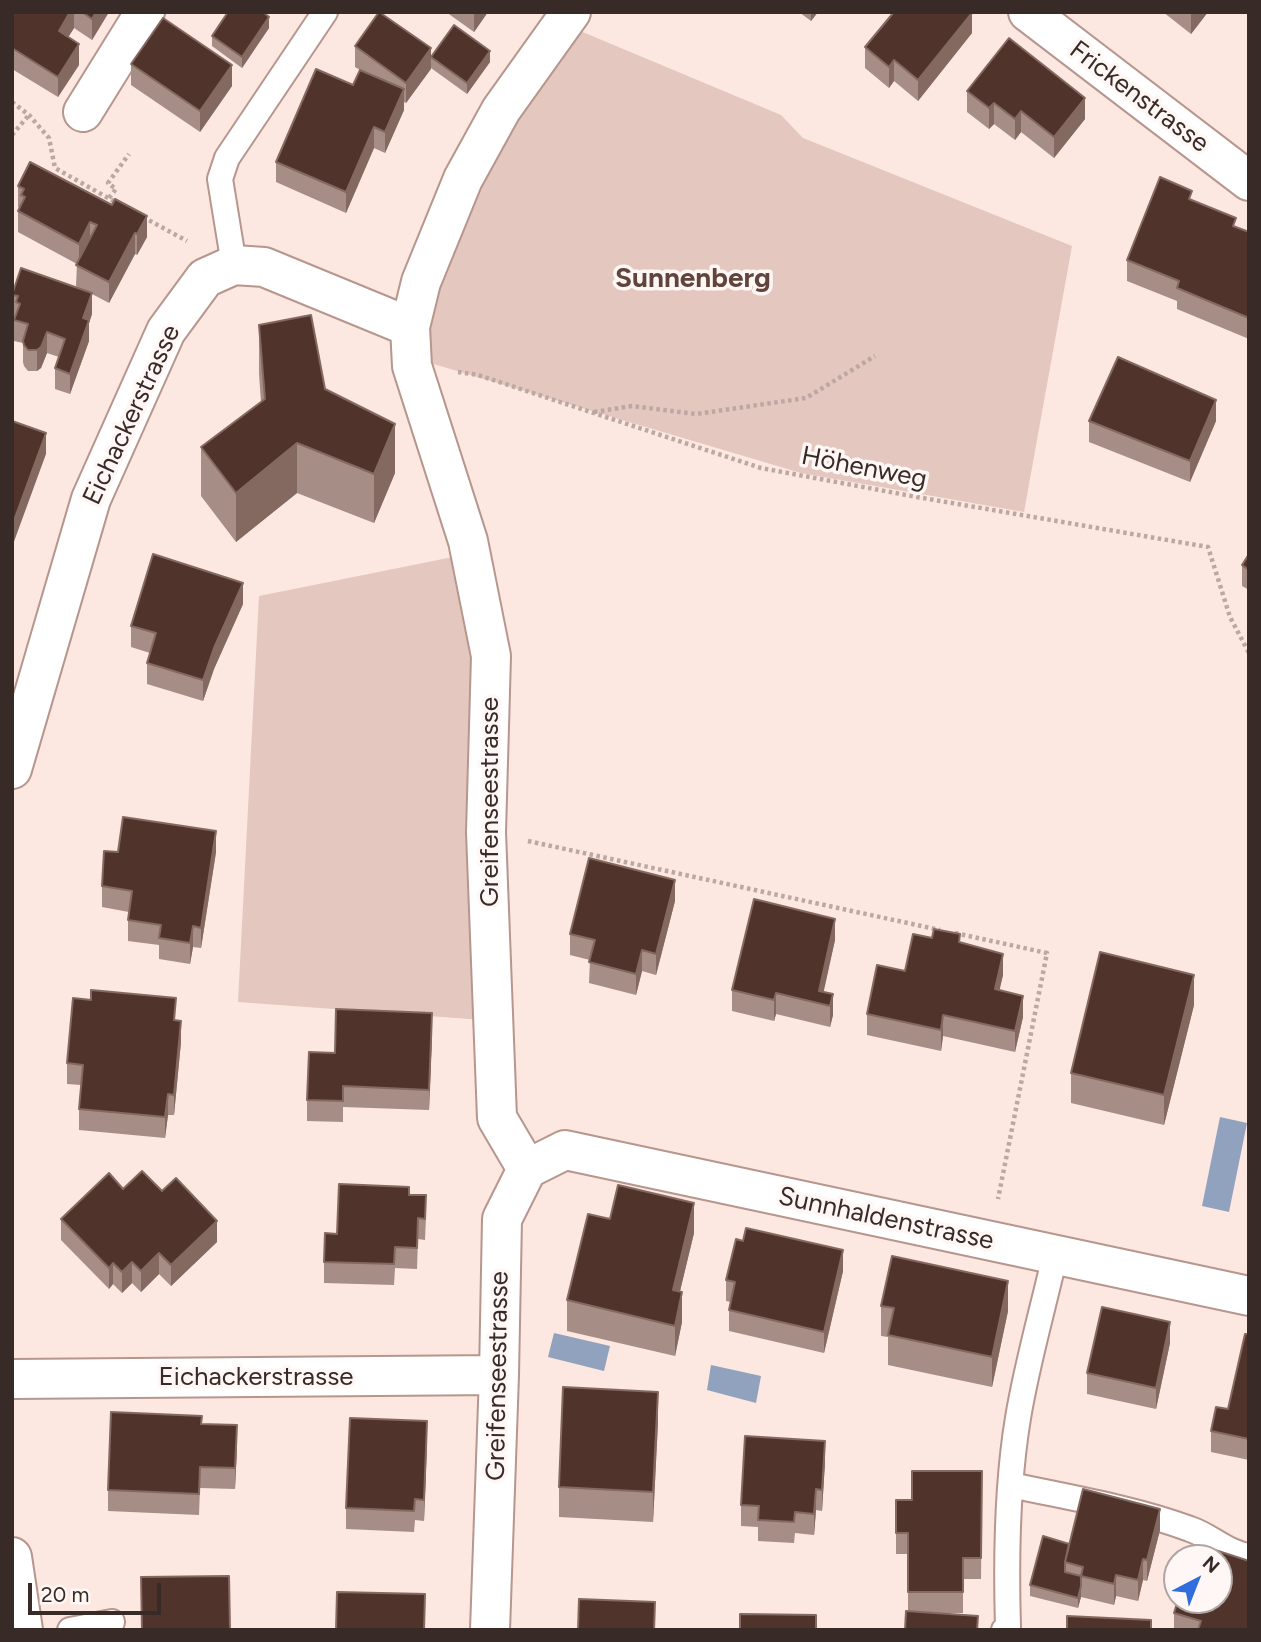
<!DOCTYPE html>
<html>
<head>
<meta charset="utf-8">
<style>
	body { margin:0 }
	#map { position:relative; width:1261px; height:1642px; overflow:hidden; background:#fce7e1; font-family:Figtree,sans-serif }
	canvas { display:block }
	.frame { position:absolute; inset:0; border:14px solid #382b27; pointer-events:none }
	.north { position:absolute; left:1163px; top:1544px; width:70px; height:70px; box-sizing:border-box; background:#fff7f5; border:2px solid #afa5a3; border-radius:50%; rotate:42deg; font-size:19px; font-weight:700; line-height:28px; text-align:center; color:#382b27 }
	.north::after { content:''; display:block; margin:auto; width:24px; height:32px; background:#2f6edc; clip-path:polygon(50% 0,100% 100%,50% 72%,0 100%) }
	.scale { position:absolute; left:28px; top:1583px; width:133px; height:32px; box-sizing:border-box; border:4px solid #382b27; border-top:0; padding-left:9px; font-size:21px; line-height:24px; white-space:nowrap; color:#382b27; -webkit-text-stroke:5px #fff7f5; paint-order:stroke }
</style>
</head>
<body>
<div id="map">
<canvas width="1261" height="1642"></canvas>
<div class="frame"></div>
<div class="north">N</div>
<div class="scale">20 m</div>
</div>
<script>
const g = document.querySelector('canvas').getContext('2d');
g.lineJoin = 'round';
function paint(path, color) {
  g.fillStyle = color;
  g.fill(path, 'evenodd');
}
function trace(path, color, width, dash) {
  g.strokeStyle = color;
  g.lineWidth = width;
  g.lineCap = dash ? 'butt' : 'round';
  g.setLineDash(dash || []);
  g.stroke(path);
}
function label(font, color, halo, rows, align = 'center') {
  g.font = font + ' Figtree,sans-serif';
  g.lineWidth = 7;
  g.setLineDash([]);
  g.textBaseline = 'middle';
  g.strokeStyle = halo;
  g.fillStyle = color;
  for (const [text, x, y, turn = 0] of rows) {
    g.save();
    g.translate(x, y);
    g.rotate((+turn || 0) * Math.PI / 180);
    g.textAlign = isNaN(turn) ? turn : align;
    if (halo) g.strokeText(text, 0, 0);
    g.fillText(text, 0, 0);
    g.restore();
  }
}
const green = new Path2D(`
	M573,28L781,115L803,138L1072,246L1024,512L801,473L427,362L423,311L487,151Z
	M458,556L482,697L483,1020L238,1002L259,596Z`);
const water = new Path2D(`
	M1220,1117L1247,1123L1229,1212L1202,1206Z
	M554,1333L610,1346L604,1371L548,1357Z
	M711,1365L761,1376L756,1403L707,1390Z`);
const path = new Path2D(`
	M12,102L29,115L49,138L55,168L117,203
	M12,135L29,115
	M109,198L116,189L108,183L129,154
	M143,217L187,241
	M458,372L478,375L761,468L917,497L1208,547L1230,617L1249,653
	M594,412L632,406L696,414L806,398L875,356
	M528,841L940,930
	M955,933L1047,953L998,1199`);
const service = new Path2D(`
	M234,265L220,179L227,158L325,12
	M1011,1485C1071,1498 1133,1508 1190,1529C1211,1536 1227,1553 1249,1556
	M70,1630L112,1622
	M1004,1630L1008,1627C1006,1560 1007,1484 1018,1418C1027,1363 1043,1309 1055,1255`);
const minor = new Path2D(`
	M1028,12L1249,181
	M83,112L145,12
	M12,769L91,499L166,331L205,278L234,265L264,267L410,327
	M527,1169L497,1118L486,832L491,656L468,541L412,366L410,327L421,282L463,179L501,110L571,12
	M527,1169L565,1150L1249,1296
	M12,1379L499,1375
	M12,1557L23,1630
	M490,1630L499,1375L502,1219L527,1169`);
const wall = new Path2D(`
	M12,12H109L92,40L74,28L68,37L79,65L58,97L12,69Z
	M446,12H488L474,32Z
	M799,12H818L811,21Z
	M1163,12H1208L1191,34Z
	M269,28L242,68L212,46V36Z
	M972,33L918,101L894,81L889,88L865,68V47Z
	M355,46L431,57L490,62L467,94L431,68L406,103L404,102V110L385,153L374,148L346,213L276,182V162L353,85L360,70L355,67Z
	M131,64L232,86L200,132L131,85Z
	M967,91L1085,119L1054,158L1021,132L1015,140L994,124L989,129L967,112Z
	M18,186L147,237L137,255L135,254L109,303L92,294V314L89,323V341L70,394L55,389V368L59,357L47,353L41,368L37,371H28L24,366L23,362V343L14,341V320L15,317L12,316V294L85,291L76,286L77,264L18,232V211L20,208L18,207Z
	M1192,200L1236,227L1249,232V339L1177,309V301L1127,281V260Z
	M259,325L325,389L395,473L374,523L297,493L236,542L201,496V447L261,402L259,374Z
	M1089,421H1216L1190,482L1089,442Z
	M1249,554V590L1242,586V565Z
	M243,604L214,669L203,701L147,684V663L150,653L131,647V626Z
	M118,852H216L201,948L193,947L190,964L159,959V945L128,941V920L129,912L102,907V886Z
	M675,901L656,975L642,971L636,995L589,983L590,960L570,955V934Z
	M835,940L823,992L833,994V1015L830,1027L776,1014L774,1021L732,1011V990Z
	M960,942L1003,975L999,990L1023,1017L1015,1052L943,1036L941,1051L867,1035V1014L905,971Z
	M1194,1005L1164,1125L1071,1103V1073Z
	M176,1020L181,1042L174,1115H168L165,1138L79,1130V1109L81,1085L67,1084V1063Z
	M432,1034L429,1110L343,1107V1122L307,1121V1100L335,1053Z
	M123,1189L162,1191L217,1242L171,1286L159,1274L141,1292L132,1283L122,1293L113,1284L109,1289L61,1240V1219Z
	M409,1195L426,1216L425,1240L418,1239L417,1269L395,1268L394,1285L324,1283V1262L337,1234Z
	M610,1219L694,1233L680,1291L682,1322L675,1356L567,1331V1300Z
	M843,1271L824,1353L729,1331V1310L731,1302L726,1301V1280Z
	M881,1306L1008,1311L992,1387L888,1365V1337L881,1336Z
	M1249,1334V1460L1211,1452V1431L1228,1409Z
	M1170,1343L1156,1409L1087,1394V1373Z
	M658,1422L653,1522L559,1517V1487Z
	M202,1424L237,1446L235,1489L200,1488L199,1515L108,1511V1490Z
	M427,1442L424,1521L415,1520L414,1532L346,1529V1508Z
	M825,1462L822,1511L816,1510L814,1535L795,1533L794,1543L758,1541V1527L741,1526V1505Z
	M982,1471L981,1579H963V1613H940L978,1630L908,1611V1554H896V1500H912Z
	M1160,1530L1147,1581L1143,1580L1138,1601L1116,1596L1114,1605L1081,1597L1078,1608L1030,1596V1585L1069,1544Z
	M1174,1613L1249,1630H1174Z`);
const shadedWall = new Path2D(`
	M70,12H74V28L59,52V31Z
	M96,12H109L92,40V19Z
	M474,12H488L474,32Z
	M811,12H818L811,21Z
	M1192,12H1208L1191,34V13Z
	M972,13V33L918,101V80Z
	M269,17V28L242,68V57Z
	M79,44V65L58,97V77Z
	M431,48V69L406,103V83Z
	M490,51V62L467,94V83Z
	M894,60V81L889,88V67Z
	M232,65V86L200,132V111Z
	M404,89V110L385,153V132Z
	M1085,98V119L1054,158V137Z
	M994,103V124L989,129V108Z
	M1021,111V132L1015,140V119Z
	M374,127V148L346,213V192Z
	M147,216V237L137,255V234Z
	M90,222V243L79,265V244Z
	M135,233V254L109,303V282Z
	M92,293V314L89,323V341L70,394V374L83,318Z
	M47,332V353L41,368L37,371V350Z
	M1216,400V421L1190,482V461Z
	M395,424V473L374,523V474Z
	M46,433V454L12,547V526Z
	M297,443V493L236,542V493Z
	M243,583V604L214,669L203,701V680L214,648Z
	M216,831V852L201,948V928Z
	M675,880V901L656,975V954Z
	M835,919V940L821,1004L819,991Z
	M193,926V947L190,964V943Z
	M642,950V971L636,995V974Z
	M1003,954V975L995,1010V989Z
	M1194,975V1005L1164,1125V1095Z
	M776,993V1014L774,1021V1000Z
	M833,994V1015L830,1027V1006Z
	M1023,996V1017L1015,1052V1031Z
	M432,1013V1034L429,1110V1090Z
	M943,1015V1036L941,1051V1030Z
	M181,1021V1042L174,1115V1095Z
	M168,1094V1115L165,1138V1117Z
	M694,1203V1233L673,1320V1290Z
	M217,1221V1242L171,1286V1265Z
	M843,1250V1271L824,1353V1332Z
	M159,1253V1274L141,1292V1271Z
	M132,1262V1283L122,1293V1272Z
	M113,1263V1284L109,1289V1268Z
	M1008,1281V1311L992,1387V1357Z
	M682,1292V1322L675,1356V1326Z
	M1170,1322V1343L1156,1409V1388Z
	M658,1392V1422L653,1522V1492Z
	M427,1421V1442L424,1521V1500Z
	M237,1425V1446L235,1489V1468Z
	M825,1441V1462L822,1511V1490Z
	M816,1489V1510L814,1535V1514Z
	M1160,1509V1530L1147,1581V1560Z
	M1143,1559V1580L1138,1601V1580Z
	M1116,1575V1596L1114,1605V1584Z
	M1081,1586V1597L1078,1608V1598Z`);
const building = new Path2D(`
	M12,12H70L59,31L79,44L58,77L12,48Z
	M82,12H96L92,19Z
	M228,12H263L269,17L242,57L212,36Z
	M379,12L431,48L406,83L355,46Z
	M894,12H972V13L918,80L894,60L889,67L865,47Z
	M163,18L232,65L200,111L131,64Z
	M454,25L490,51L467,83L431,57Z
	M1009,38L1085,98L1054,137L1021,111L1015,119L994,103L989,108L967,91Z
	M316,69L353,85L360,70L404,89L385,132L374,127L346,192L276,162Z
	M30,162L112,205L115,199L147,216L137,234L135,233L109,282L76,265L97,225L90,222L79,244L18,211L25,197L21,195L24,189L18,186Z
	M1160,177L1192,191L1189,199L1236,218L1233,226L1249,232V318L1177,288L1179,281L1127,260Z
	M21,268L92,293L83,318L89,320L70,374L55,368L65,339L47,332L41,347L37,350H28L24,345L23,341L28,324L14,320L20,304L16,302L18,296L12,295Z
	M311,315L325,389L395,424L374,474L297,443L236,493L201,447L265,399L259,325Z
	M1118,357L1216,400L1190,461L1089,421Z
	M12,421L46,433L12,526Z
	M153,554L243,583L214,648L203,680L147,663L156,633L131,626Z
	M1249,554V570L1242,565Z
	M123,817L216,831L201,928L193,926L190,943L159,938L161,925L128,920L132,891L102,886L104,851L118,852Z
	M589,858L675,880L656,954L642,950L636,974L589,962L595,940L570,934Z
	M754,899L835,919L819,991L833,994L830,1006L776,993L774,1000L732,990Z
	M934,929L960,934L959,942L1003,954L995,989L1023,996L1015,1031L943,1015L941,1030L867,1014L877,965L905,971L913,934L932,938Z
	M1100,952L1194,975L1164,1095L1071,1073Z
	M91,990L176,998L174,1020L181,1021L174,1095L168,1094L165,1117L79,1109L83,1065L67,1063L73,998L91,1000Z
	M336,1009L432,1013L429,1090L343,1086V1101L307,1100L309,1052L335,1053Z
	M142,1171L162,1191L176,1178L217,1221L171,1265L159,1253L141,1271L132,1262L122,1272L113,1263L109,1268L61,1219L109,1173L123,1189Z
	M339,1184L409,1187V1195H426L425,1219L418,1218L417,1248L395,1247L394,1264L324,1262L325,1233L337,1234Z
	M618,1185L694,1203L673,1290L682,1292L675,1326L567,1300L588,1214L610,1219Z
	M746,1228L843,1250L824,1332L729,1310L735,1282L726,1280L736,1239L743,1241Z
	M892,1256L1008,1281L992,1357L888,1335L894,1308L881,1306Z
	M1102,1307L1170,1322L1156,1388L1087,1373Z
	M1245,1334H1249V1439L1211,1431L1216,1407L1228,1409Z
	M563,1387L658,1392L653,1492L559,1487Z
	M111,1412L202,1416L201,1424L237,1425L235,1468L200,1467L199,1494L108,1490Z
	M350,1418L427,1421L424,1500L415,1499L414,1511L346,1508Z
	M745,1436L825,1441L822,1490L816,1489L814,1514L795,1512L794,1522L758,1520L759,1506L741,1505Z
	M912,1471H982L981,1558H963V1592H908V1533H896V1500H912Z
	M1083,1489L1160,1509L1147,1560L1143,1559L1138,1580L1116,1575L1114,1584L1081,1576L1083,1567L1065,1562Z
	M1043,1536L1069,1544L1065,1562V1572L1081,1576V1586L1078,1598L1030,1585Z
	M1209,1548L1249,1561V1630H1198L1201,1621L1174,1613L1178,1600H1219V1558H1206Z
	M229,1576L230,1630H142L141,1577Z
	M337,1592L425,1594L424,1630H336Z
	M579,1599L655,1602L654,1630H578Z
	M906,1611L978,1616L977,1630H905Z
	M740,1614L816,1615V1630H740Z
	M1067,1616L1151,1620V1630H1067Z`);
const streetNames = [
	["Frickenstrasse",1139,97,37],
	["Eichackerstrasse",132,415,-65],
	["Höhenweg",864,468,11],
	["Greifenseestrasse",490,802,-90],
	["Sunnhaldenstrasse",886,1219,12],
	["Greifenseestrasse",498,1376,-89],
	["Eichackerstrasse",256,1377]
];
const neighbourhoodNames = [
	["Sunnenberg",693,279]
];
paint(green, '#e4c7bf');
paint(water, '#91a2be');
trace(service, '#b6968d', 28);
trace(minor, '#b6968d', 42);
trace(path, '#bba8a3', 4.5, [3.5, 3.5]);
trace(service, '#fff', 24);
trace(minor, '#fff', 38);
paint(wall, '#a68d86');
paint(shadedWall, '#846961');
paint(building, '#50332a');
trace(building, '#846961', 2);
label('26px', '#382b27', '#fff7f5', streetNames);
label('bold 28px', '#61453d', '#fff7f5', neighbourhoodNames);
</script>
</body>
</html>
